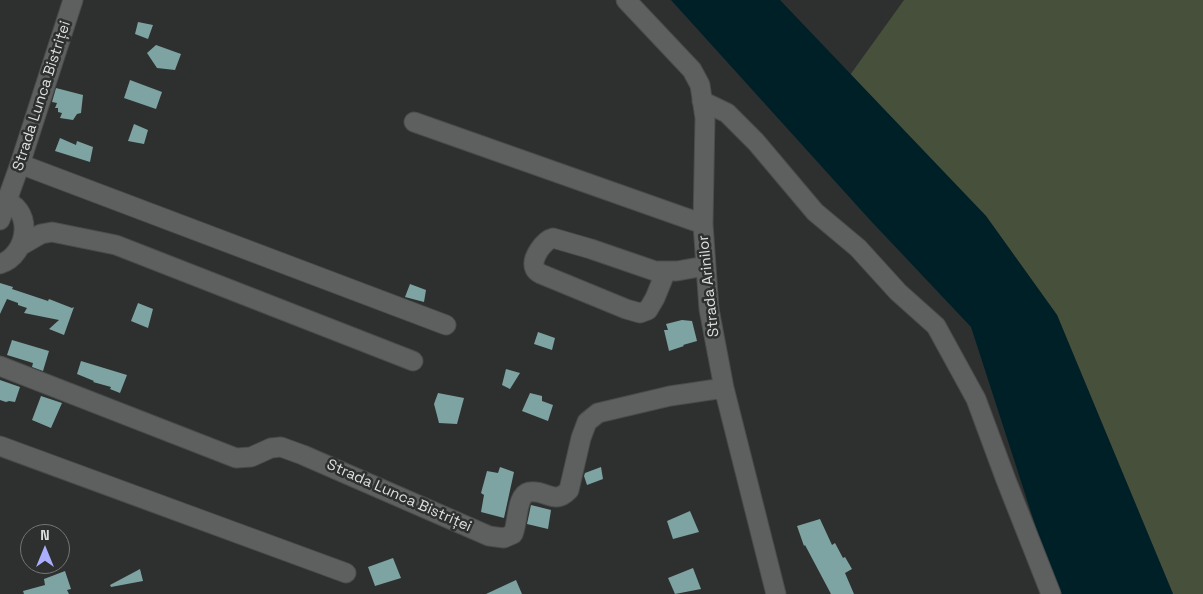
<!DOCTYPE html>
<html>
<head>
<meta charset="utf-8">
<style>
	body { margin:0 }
	#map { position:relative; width:1203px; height:594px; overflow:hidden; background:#2d302f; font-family:"Space Grotesk",sans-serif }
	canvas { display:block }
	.north { position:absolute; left:20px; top:524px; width:50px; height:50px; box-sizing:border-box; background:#2d302f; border:1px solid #737675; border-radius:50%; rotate:0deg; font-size:14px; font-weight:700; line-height:20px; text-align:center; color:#dddfdf }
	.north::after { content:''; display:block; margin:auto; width:18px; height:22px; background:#abaffb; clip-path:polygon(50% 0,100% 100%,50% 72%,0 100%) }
</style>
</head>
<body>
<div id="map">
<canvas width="1203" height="594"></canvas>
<div class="north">N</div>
</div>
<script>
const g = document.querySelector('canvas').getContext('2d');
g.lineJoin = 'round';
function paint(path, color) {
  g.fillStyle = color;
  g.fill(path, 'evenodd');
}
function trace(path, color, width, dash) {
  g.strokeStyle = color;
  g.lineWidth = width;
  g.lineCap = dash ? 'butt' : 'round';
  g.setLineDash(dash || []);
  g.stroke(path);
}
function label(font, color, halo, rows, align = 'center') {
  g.font = font + ' "Space Grotesk",sans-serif';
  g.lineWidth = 5;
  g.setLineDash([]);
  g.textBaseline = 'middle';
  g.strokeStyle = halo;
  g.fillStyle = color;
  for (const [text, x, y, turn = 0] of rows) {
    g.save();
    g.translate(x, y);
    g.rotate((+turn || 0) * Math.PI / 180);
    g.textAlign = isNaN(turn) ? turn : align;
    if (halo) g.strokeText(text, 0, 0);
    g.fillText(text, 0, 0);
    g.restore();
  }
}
const green = new Path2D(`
	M904,0H1203V594H1173L1057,315L986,216L850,75Z`);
const water = new Path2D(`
	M671,0H780L986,216L1057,315L1173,594H1059L1052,577L971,327L870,220Z`);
const building = new Path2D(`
	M138,22L153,25L148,39L135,34Z
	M156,45L181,54L175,70L157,68L147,53Z
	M130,80L162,92L156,109L124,98Z
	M56,88L83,95L81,113L77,114L73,120L60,118L62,113L58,112V108H55L57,103L52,102Z
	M134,124L148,130L144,144L128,141Z
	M60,138L76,145L77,141L93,147L90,162L55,151Z
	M0,283L13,287L12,289L48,301L49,299L72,308L74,307L64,335L49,329L59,320L24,313L27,308L18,305V303L7,299L0,314Z
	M410,284L426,290L424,302L405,297Z
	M138,303L153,309L148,328L131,321Z
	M682,320L692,321L697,341L683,345L684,346L669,351L664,330H668L666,324Z
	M538,332L555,338L552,350L534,344Z
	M12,340L49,351L43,371L32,367L33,363L7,355Z
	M81,361L127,375L120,393L110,389L111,387L93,382L94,381L77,374Z
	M506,369L520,373L510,389L502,385Z
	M0,380L20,387L15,402L9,401L6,402L0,400Z
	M438,393L464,398L457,424L439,423L434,404Z
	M530,393L542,396V401L553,405L548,421L522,411Z
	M41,396L62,403L51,428L32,420Z
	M500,467L514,472L504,518L481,512L484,495L481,493L487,471L498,473Z
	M601,467L603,479L587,485L584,476L585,473Z
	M531,505L551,510L548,529L527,524Z
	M690,511L699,532L673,539L667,521Z
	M820,519L832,545L835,543L843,558L845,557L852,569L845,573L854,594H831L805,545L804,546L797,526Z
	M393,558L401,578L375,586L368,567Z
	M693,568L701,589L675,594L668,578Z
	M140,569L143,581L111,587L110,585Z
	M65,571L71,589L67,590L69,594H24L23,591L45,585L44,579Z
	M516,580L522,594H486Z`);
const minor = new Path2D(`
	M626,0L692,70L700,85L705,118L703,224L709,309L724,388L776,594
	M702,101L727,113L756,142L815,212L858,248L898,292L936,326L976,399L1006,480L1051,594
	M414,122L703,224
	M20,164L446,325
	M0,200C35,205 29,255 0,264
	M0,220L20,164L73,0
	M22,245L41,234L52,232L116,245L413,361
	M666,271L655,298L648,310L640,313L626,309L541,274C539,273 536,271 535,269C530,259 544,240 553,238L591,249L655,271H677L705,266
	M0,366L236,458L251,457L271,448L281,447L303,455L489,536L504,538L513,534C518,524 516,495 529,492C546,489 554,506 569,490L581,438L587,422L598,413L670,396L724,388
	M0,446L346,573`);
const streetNames = [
	["Strada Lunca Bistriței",42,96,-72],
	["Strada Arinilor",709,286,-96],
	["Strada Lunca Bistriței",399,496,24]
];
paint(green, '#47503a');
paint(water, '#002028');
paint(building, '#7da4a2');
trace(minor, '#494c4b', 21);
trace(minor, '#5d605f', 19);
label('15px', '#dddfdf', '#2d302f', streetNames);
</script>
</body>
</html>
